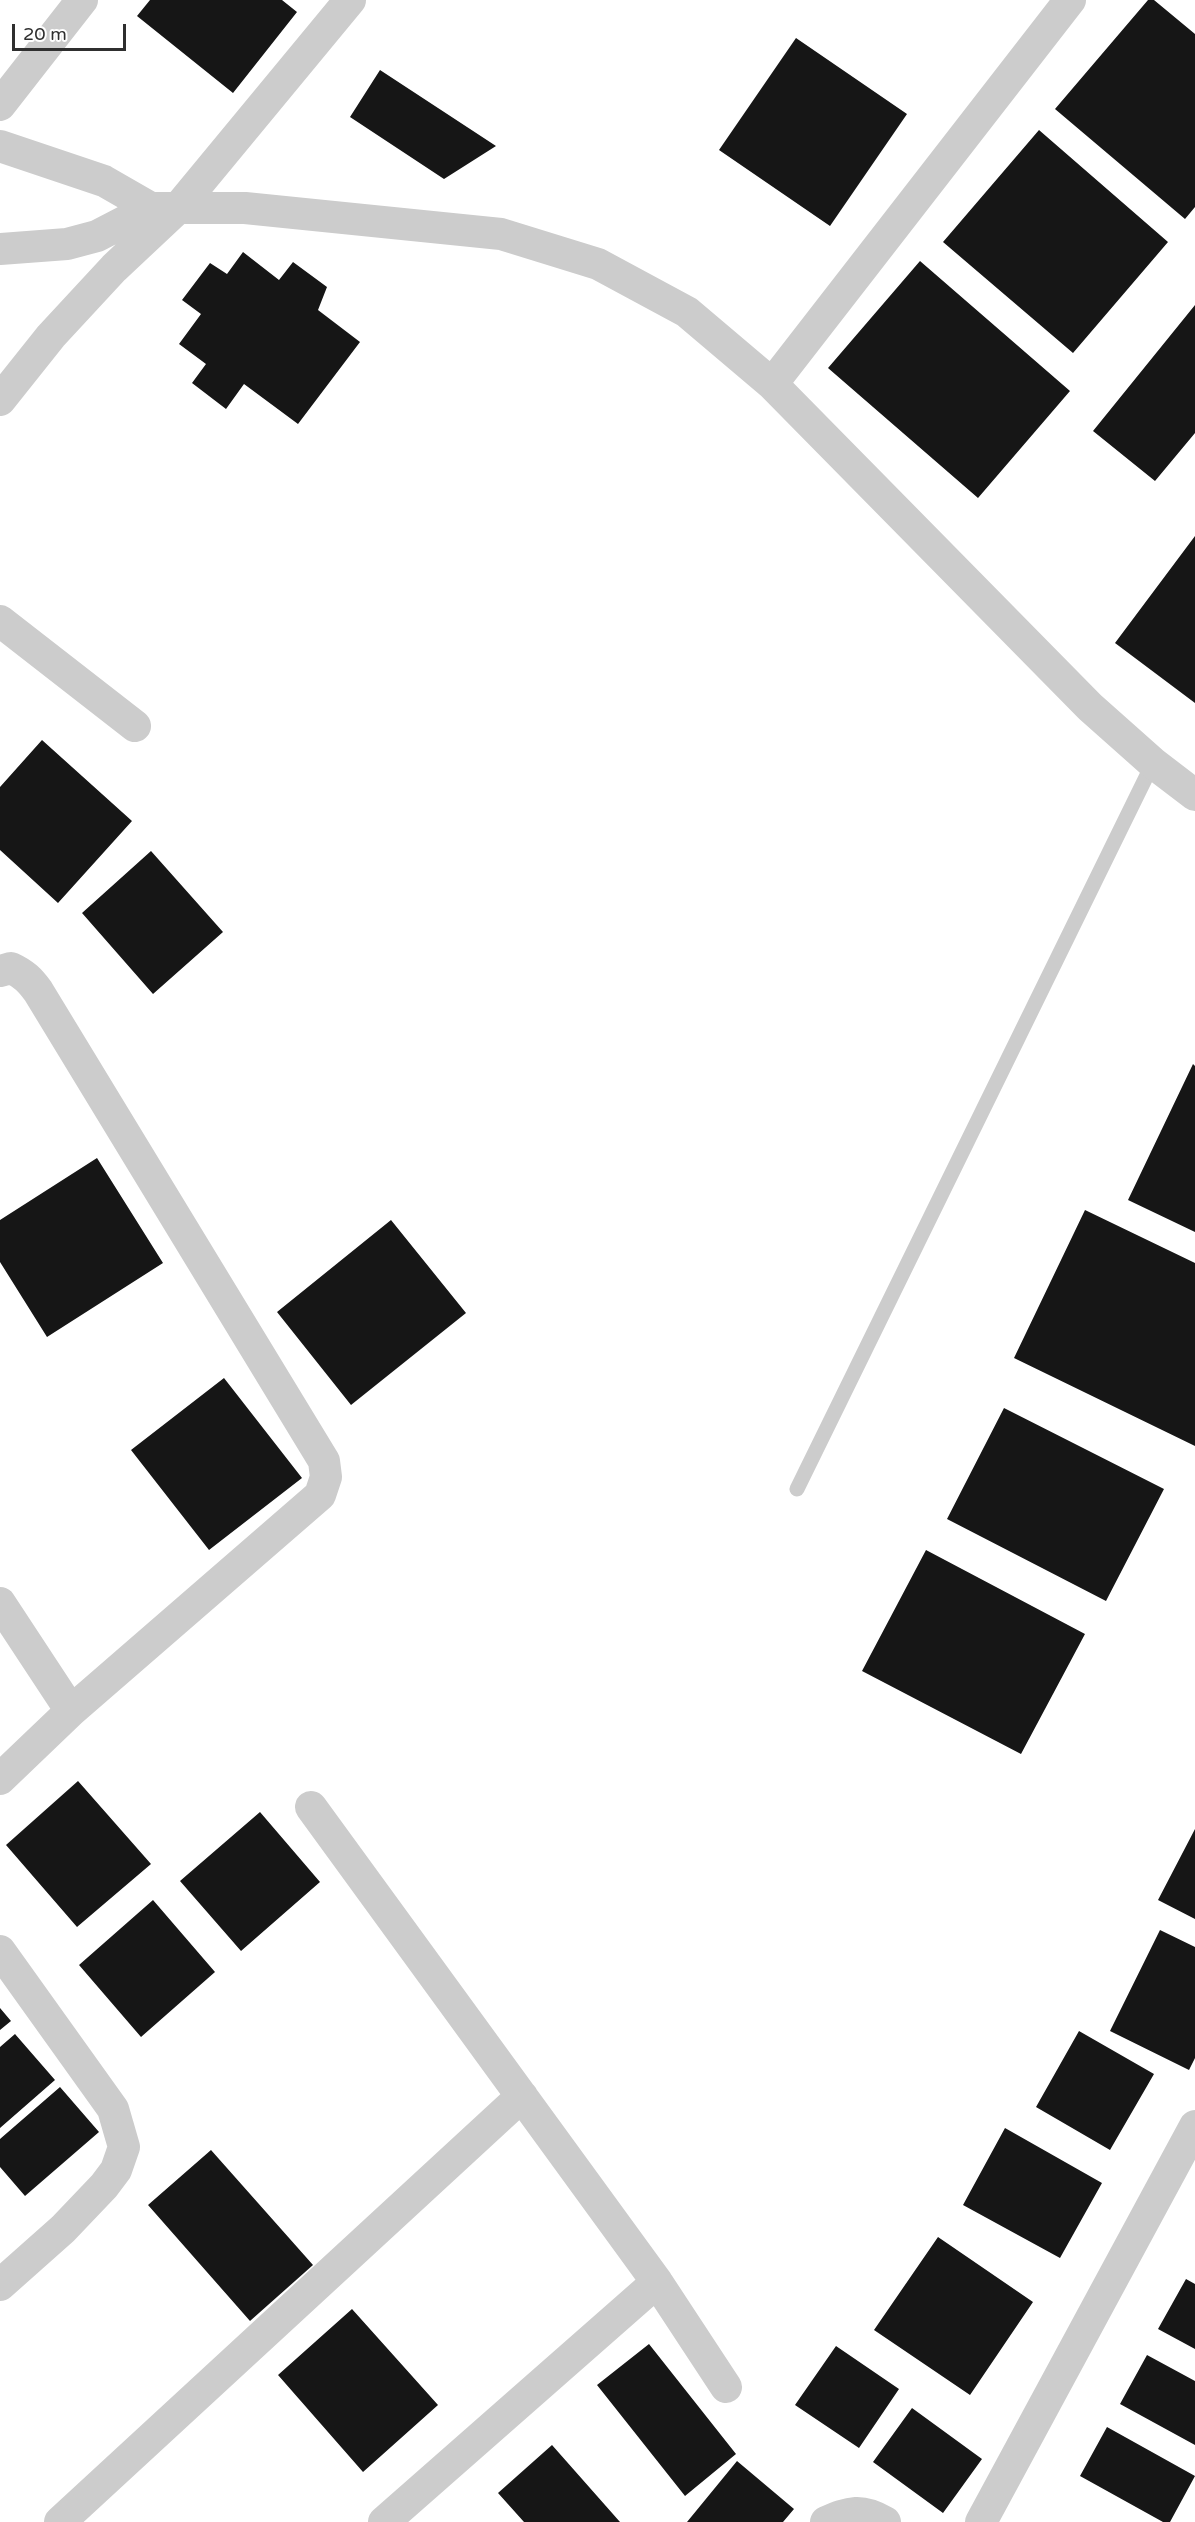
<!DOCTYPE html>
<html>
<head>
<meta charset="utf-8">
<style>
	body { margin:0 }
	#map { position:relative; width:1195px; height:2522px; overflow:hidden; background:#fff; font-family:"Varela Round",sans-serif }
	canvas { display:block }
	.scale { position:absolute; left:12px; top:24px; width:114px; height:27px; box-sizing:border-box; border:3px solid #2f2f2f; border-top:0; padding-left:8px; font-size:18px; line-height:21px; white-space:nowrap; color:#2f2f2f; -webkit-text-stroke:4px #fff; paint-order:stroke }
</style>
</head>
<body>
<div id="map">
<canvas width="1195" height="2522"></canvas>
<div class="scale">20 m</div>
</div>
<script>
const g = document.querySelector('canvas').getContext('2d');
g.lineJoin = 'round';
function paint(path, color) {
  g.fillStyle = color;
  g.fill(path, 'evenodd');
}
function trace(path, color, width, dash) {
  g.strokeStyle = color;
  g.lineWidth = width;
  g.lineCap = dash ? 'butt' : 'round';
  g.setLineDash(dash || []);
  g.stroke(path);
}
const building = new Path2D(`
	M150,0H282L297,12L233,93L137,16Z
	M1148,0H1154L1195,34V207L1185,219L1055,109Z
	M796,38L907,114L830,226L719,150Z
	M380,70L496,146L444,179L350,117Z
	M1039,130L1168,242L1073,353L943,242Z
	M243,252L279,280L293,262L327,287L318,310L360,342L298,424L244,384L226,409L192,383L206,364L179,344L201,314L182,300L210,263L227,274Z
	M920,261L1070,391L978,498L828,368Z
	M1195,305V433L1155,481L1093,431Z
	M1195,536V703L1115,643Z
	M42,740L132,821L58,903L0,850V787Z
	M151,851L223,932L153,994L82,913Z
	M1193,1064L1195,1066V1232L1128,1200Z
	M97,1158L163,1263L47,1337L0,1262V1220Z
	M1085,1210L1195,1263V1446L1014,1358Z
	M391,1220L466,1313L351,1405L277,1312Z
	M224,1378L302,1478L209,1550L131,1450Z
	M1004,1408L1164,1489L1106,1601L947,1519Z
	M926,1550L1085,1634L1021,1754L862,1671Z
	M78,1781L151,1864L77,1927L6,1845Z
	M260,1812L320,1882L241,1951L180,1881Z
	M1195,1829V1919L1158,1900Z
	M153,1900L215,1972L141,2037L79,1965Z
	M1160,1930L1195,1947V2058L1189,2070L1110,2031Z
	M0,2008L11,2021L0,2030Z
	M1079,2031L1154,2074L1110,2150L1036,2107Z
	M15,2034L55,2080L0,2128V2047Z
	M60,2087L99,2132L25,2196L0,2167V2139Z
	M1005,2128L1102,2183L1060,2258L963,2205Z
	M211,2150L313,2265L250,2321L148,2205Z
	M938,2237L1033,2302L970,2395L874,2330Z
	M1186,2279L1195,2284V2349L1158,2329Z
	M352,2309L438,2405L363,2472L278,2375Z
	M649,2344L736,2454L685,2496L597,2385Z
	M836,2346L899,2389L859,2448L795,2405Z
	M1147,2355L1195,2381V2445L1120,2404Z
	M912,2408L982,2459L943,2513L873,2462Z
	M1107,2427L1195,2476L1170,2522H1163L1080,2476Z
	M552,2445L620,2522H524L498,2493Z
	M737,2461L794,2509L783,2522H687Z`);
const lane = new Path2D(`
	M797,1489L1153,763`);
const street = new Path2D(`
	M0,105L82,0
	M0,146L104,181L151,208
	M0,249L67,244L97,236L151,208H245L501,234L598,264L687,312L772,384L1090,707L1153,763L1195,795
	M772,384L1070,0
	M0,400L51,336L114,268L179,207L350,0
	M0,621L135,726
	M0,971L11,968C24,974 30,980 38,991L324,1461L326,1477L320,1495L71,1711L0,1779
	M0,1603L71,1711
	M311,1807L657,2282L726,2387
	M0,1951L113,2109L124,2147L116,2170L104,2186L63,2229L0,2285
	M60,2522L522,2096
	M384,2522L657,2282
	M826,2522C850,2512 861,2508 885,2522
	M981,2522L1195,2126`);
paint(building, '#161616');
trace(lane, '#ccc', 15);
trace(street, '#ccc', 32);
</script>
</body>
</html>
